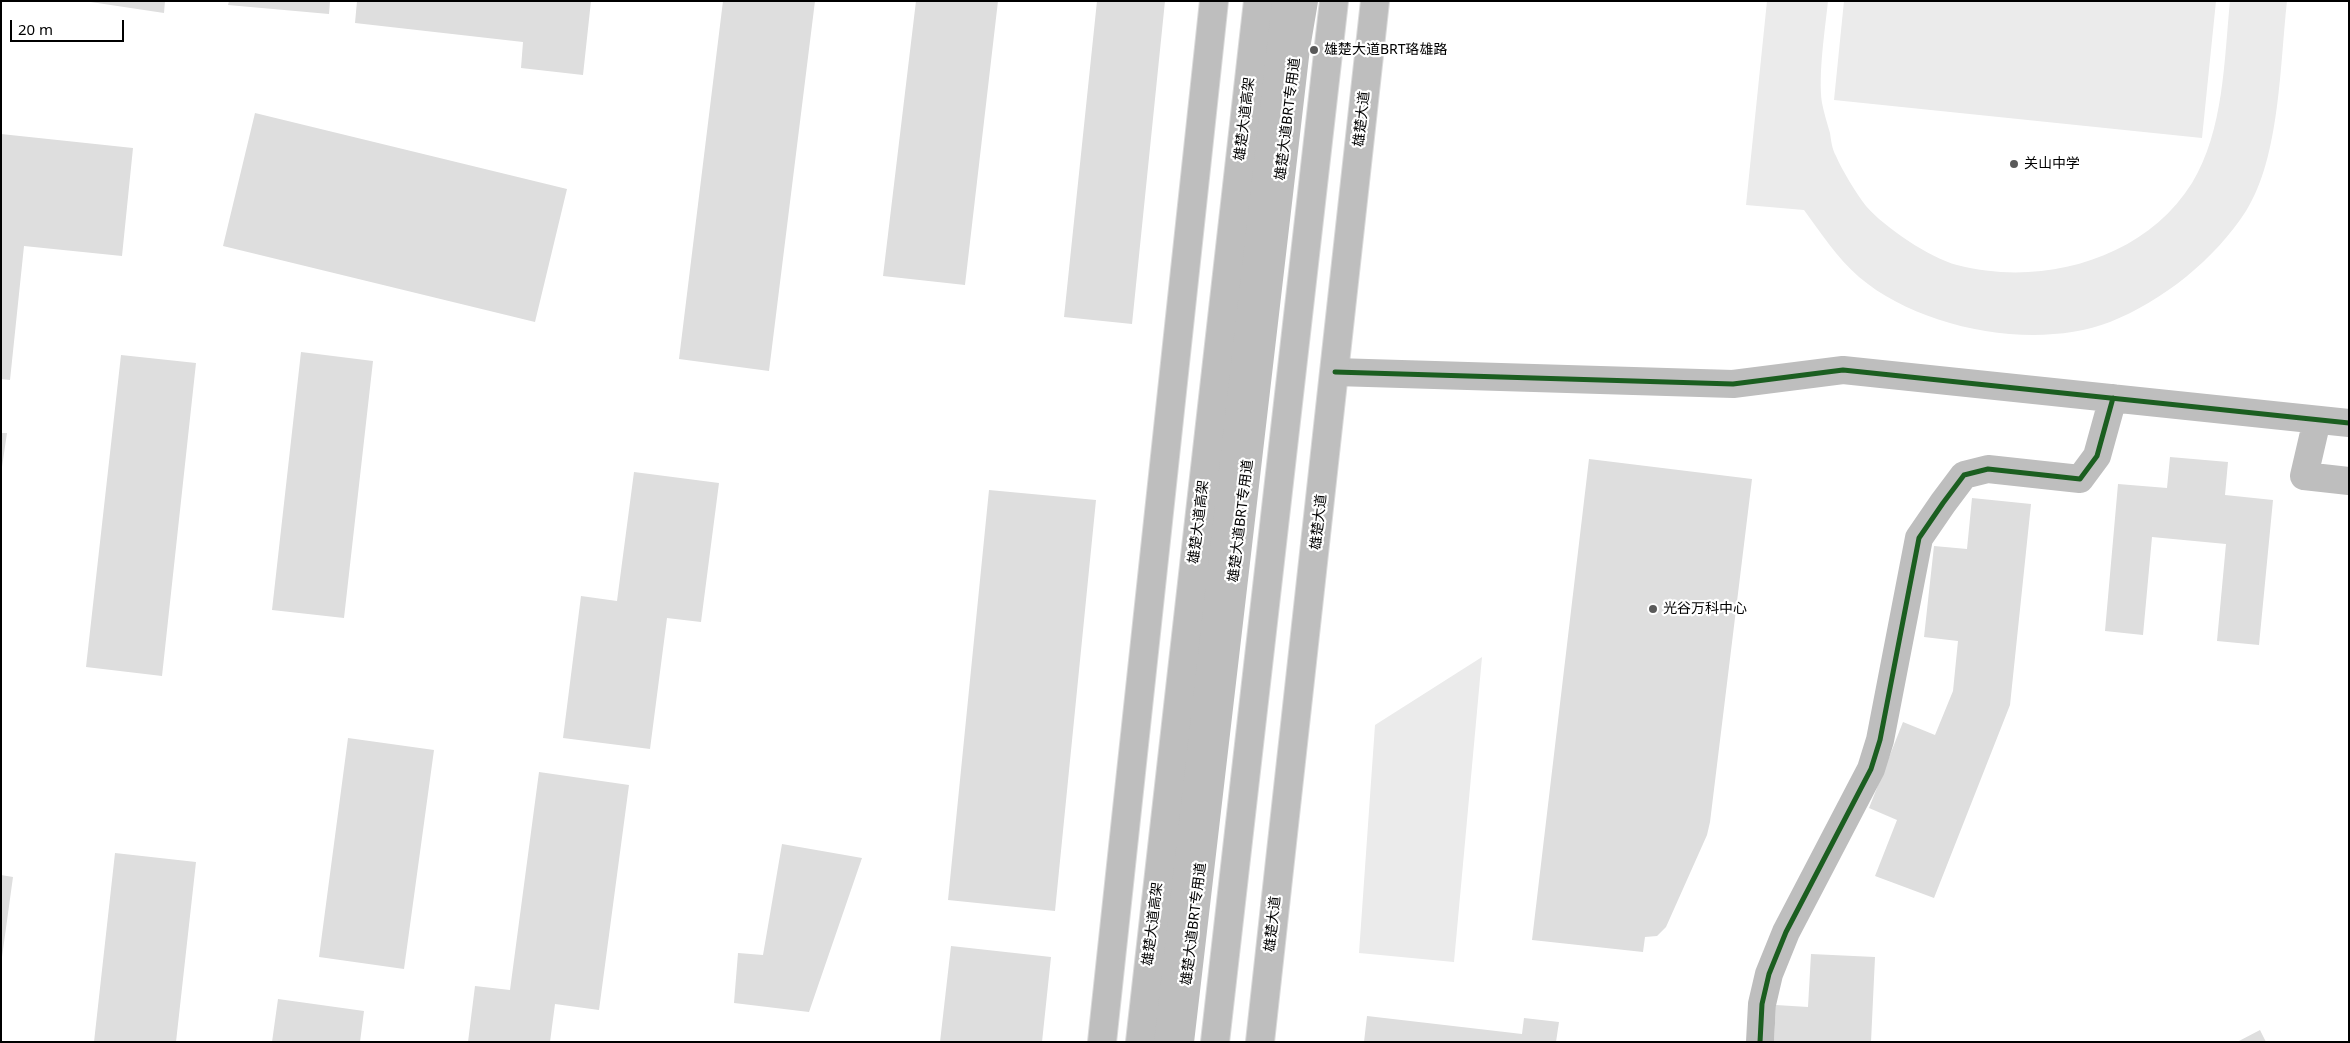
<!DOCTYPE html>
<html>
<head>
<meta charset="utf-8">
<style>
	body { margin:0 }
	#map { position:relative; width:2350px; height:1043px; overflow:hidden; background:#fff; font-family:"Noto Sans",sans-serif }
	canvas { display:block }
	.frame { position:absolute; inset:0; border:2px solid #000; pointer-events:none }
	.scale { position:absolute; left:10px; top:20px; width:114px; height:22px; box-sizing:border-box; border:2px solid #000; border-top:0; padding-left:6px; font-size:15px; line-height:18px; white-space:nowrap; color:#000; -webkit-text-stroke:4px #fff; paint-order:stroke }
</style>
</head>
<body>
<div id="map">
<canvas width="2350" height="1043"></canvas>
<div class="frame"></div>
<div class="scale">20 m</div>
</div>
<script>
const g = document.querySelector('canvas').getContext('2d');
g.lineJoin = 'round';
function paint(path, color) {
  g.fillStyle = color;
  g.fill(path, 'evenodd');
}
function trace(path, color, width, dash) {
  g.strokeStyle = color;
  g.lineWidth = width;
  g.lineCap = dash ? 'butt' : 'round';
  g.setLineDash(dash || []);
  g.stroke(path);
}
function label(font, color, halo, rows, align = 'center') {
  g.font = font + ' "Noto Sans","Noto Sans SC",sans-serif';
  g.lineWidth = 4.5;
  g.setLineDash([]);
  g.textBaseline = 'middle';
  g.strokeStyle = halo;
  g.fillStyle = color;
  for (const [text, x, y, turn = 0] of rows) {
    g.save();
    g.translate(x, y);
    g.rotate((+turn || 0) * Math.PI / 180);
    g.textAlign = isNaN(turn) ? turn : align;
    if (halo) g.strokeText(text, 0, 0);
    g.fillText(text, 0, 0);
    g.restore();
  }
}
const green = new Path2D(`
	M1767,1H1828C1825,30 1818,75 1822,103C1824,113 1827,123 1830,133C1831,140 1832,149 1836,156C1842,170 1856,193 1866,206C1884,227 1930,258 1957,265C2041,287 2144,260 2192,183C2224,130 2224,61 2230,1H2287C2280,63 2280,158 2246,211C2215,259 2163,301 2110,322C2035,351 1920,329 1859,277C1837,258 1821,233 1804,210L1746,205Z
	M1844,1H2216L2202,138L1834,100Z
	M1482,657L1454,962L1359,953L1375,725Z`);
const building = new Path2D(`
	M84,1H165L164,13Z
	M229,1H330L329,14L228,5Z
	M357,1H591L583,75L521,68L523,42L355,23Z
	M723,1H815L769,371L679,359Z
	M916,1H998L965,285L883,276Z
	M1097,1H1165L1132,324L1064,317Z
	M255,113L567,189L535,322L223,246Z
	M1,134L133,148L122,256L24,246L10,380L1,379Z
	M301,352L373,361L344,618L272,610Z
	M121,355L196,363L162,676L86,667Z
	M1,433H7L2,467H1Z
	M2170,457L2228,462L2225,495L2273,500L2259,645L2217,641L2226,544L2152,537L2143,635L2105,631L2118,484L2167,488Z
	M1589,459L1752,479L1710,822L1707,835L1666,927L1657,936L1645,937L1643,952L1532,940Z
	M634,472L719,483L701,622L667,618L650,749L563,738L581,596L617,601Z
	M989,490L1096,500L1055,911L948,900Z
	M1972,498L2031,504L2010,705L1934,898L1875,876L1897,820L1869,808L1903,722L1935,735L1953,691L1958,641L1924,637L1934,546L1967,549Z
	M348,738L434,750L404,969L319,957Z
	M539,772L629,785L599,1010L555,1004L550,1042H468L475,986L510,990Z
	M782,844L862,858L809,1012L734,1003L738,953L763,955Z
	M115,853L196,862L176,1042H94Z
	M1,875L13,877L2,957H1Z
	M951,946L1051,957L1042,1042H940Z
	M1811,954L1875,957L1871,1042H1774L1776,1005L1808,1007Z
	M278,999L364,1011L360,1042H272Z
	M1367,1016L1522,1034L1524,1018L1559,1022L1556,1042H1364Z
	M2260,1030L2266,1042H2237Z`);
const minor = new Path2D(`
	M1335,372L1733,384L1843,370L2349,423
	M2317,420L2304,476L2349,481
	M1160,1042L1227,432L1281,1
	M1180,1042L1296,48L1304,1
	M1760,1042L1762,1004L1769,974L1786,932L1871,769L1880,740L1919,538L1943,503L1964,475L1988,469L2080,479L2097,456L2113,398`);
const major = new Path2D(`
	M1102,1042L1214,1
	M1260,1042L1375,1`);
const highway = new Path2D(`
	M1140,1042L1258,1
	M1215,1042L1334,1`);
const cycleway = new Path2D(`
	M1335,372L1733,384L1843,370L2349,423
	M1760,1042L1762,1004L1769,974L1786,932L1871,769L1880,740L1919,538L1943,503L1964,475L1988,469L2080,479L2097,456L2113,398`);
const markers = [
	[1314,50,5,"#595959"],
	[2014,164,5,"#595959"],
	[1653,609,5,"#595959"]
];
const poiNames = [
	["雄楚大道BRT珞雄路",1324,50],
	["关山中学",2024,164],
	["光谷万科中心",1663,609]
];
const streetNames = [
	["雄楚大道高架",1245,119,-83],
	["雄楚大道BRT专用道",1288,119,-83],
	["雄楚大道",1362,119,-84],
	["雄楚大道BRT专用道",1241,521,-83],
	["雄楚大道高架",1199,522,-83],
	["雄楚大道",1319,522,-84],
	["雄楚大道高架",1153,924,-83],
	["雄楚大道BRT专用道",1194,924,-83],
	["雄楚大道",1273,924,-84]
];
paint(green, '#ebebeb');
paint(building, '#dedede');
trace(major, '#dbdbdb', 30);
trace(highway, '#dbdbdb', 30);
trace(minor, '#bebebe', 28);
trace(major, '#bebebe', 28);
trace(highway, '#bebebe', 28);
trace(cycleway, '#1b5e20', 5);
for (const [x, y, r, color] of markers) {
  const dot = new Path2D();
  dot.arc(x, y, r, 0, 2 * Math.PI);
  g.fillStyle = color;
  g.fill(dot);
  trace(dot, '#fff', 2);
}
label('14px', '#000', '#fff', poiNames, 'left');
label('14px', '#000', '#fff', streetNames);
</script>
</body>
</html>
